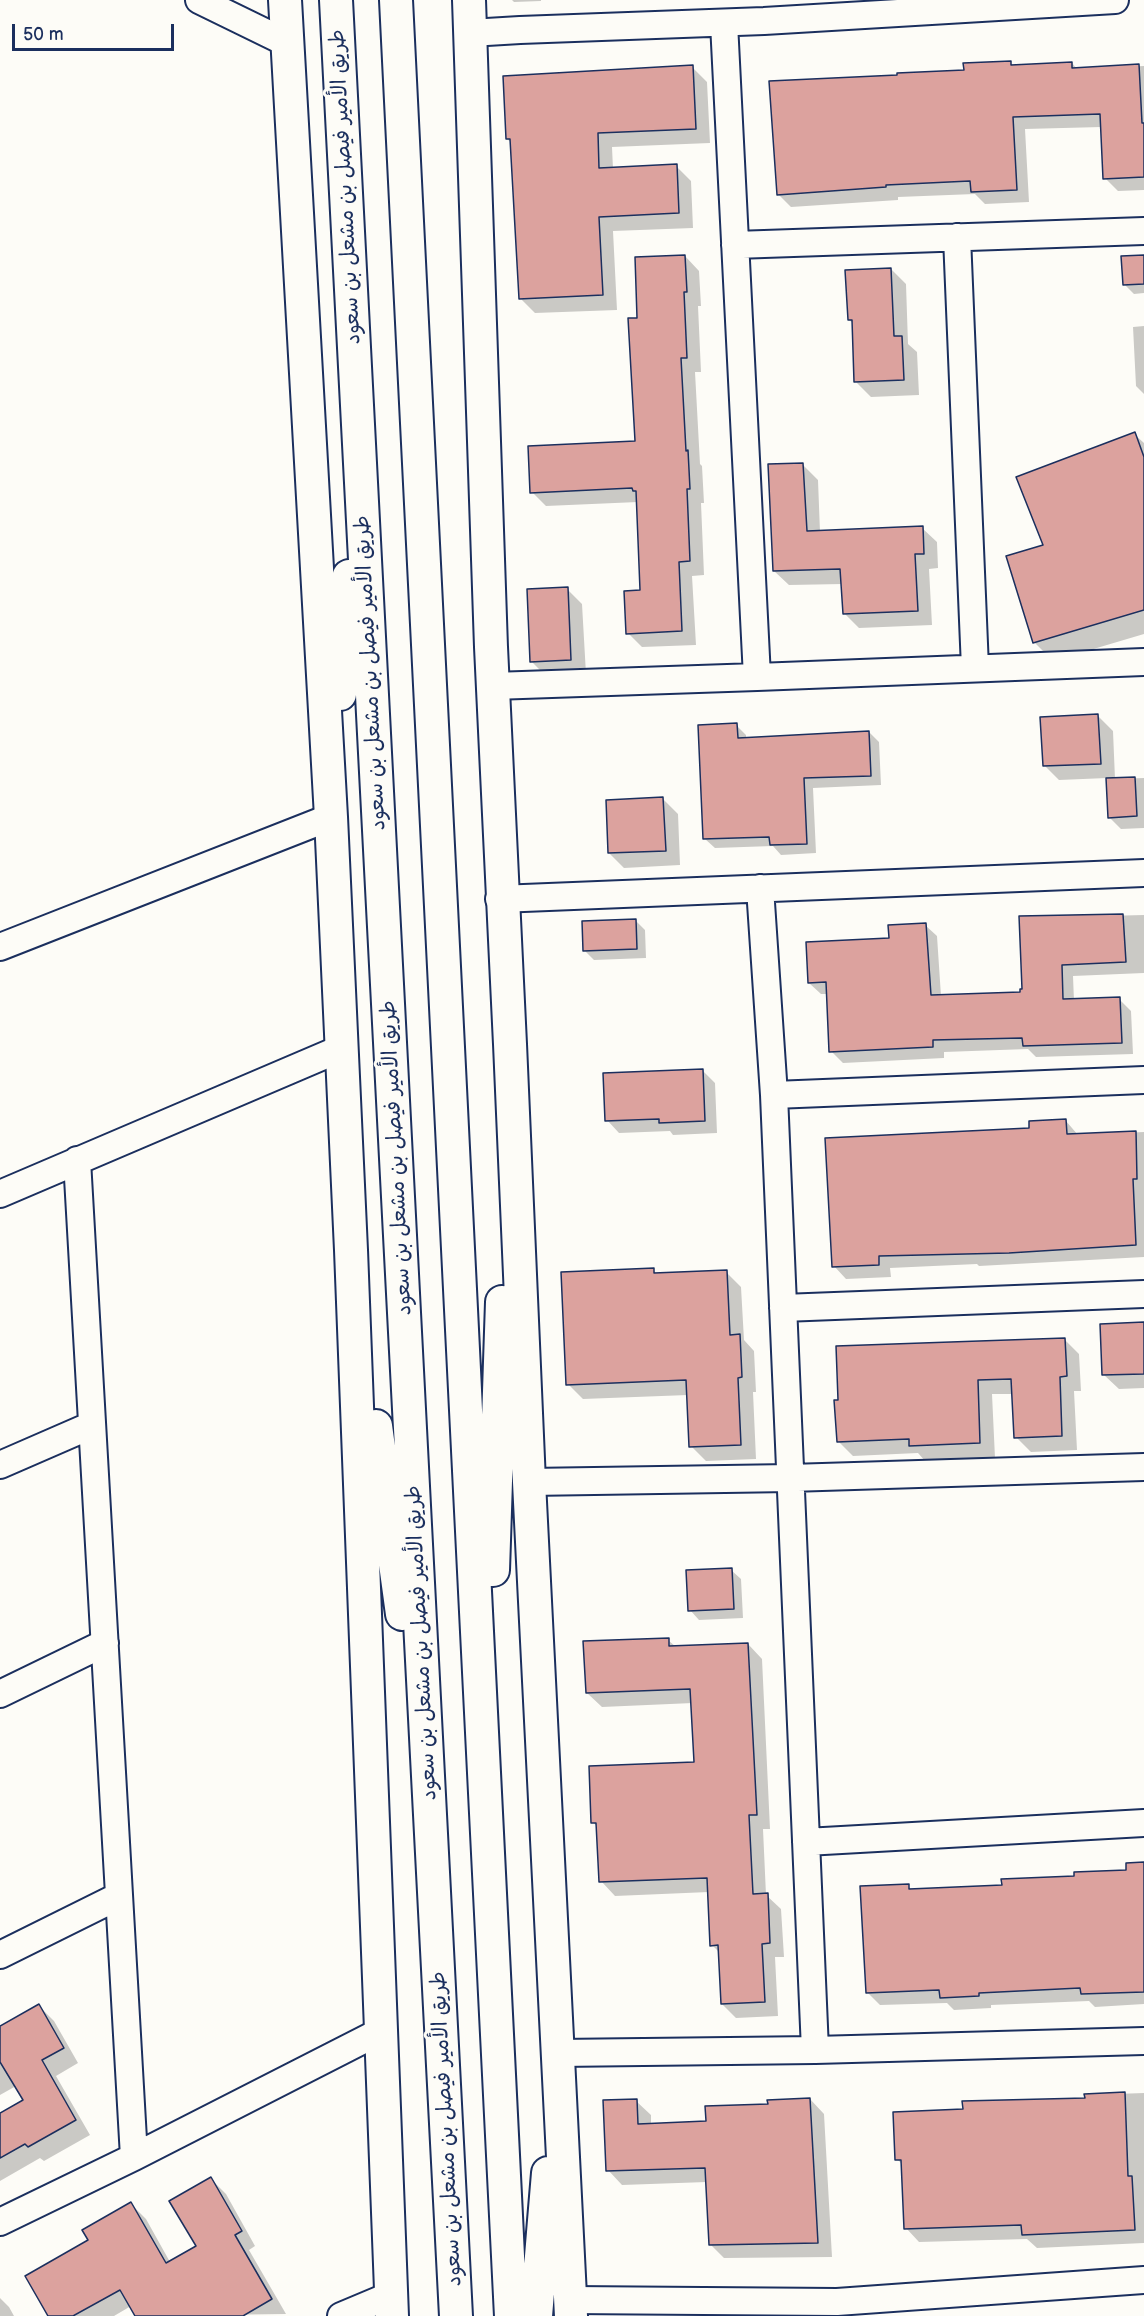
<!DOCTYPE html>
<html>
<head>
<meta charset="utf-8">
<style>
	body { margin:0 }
	#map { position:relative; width:1144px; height:2316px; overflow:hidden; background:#fdfcf7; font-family:"Balsamiq Sans",sans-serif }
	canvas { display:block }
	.scale { position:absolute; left:12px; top:24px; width:162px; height:27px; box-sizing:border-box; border:3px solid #1b2f5e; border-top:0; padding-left:8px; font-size:18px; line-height:21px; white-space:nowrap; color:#1b2f5e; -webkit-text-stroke:4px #fdfcf7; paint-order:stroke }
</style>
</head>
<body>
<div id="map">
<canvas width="1144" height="2316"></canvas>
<div class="scale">50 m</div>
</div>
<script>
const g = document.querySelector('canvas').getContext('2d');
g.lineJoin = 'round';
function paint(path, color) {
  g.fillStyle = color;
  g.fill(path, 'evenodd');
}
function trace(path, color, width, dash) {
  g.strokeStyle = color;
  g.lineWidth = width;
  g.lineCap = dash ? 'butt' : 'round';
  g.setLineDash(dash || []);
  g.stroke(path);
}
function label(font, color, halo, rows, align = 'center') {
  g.font = font + ' "Balsamiq Sans","Playpen Sans Arabic",sans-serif';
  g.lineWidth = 6;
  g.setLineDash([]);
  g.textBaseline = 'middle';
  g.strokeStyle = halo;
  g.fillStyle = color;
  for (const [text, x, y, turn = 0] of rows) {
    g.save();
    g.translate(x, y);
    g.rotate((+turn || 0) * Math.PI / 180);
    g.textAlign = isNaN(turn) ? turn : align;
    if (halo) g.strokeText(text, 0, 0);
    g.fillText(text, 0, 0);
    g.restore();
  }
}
const shadow = new Path2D(`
	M512,0H541V1L514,2Z
	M1010,63L1014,66L1072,63L1077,69L1144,66V190L1118,191L1105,178L1102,127L1025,129L1029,202L985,204L975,194L898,197V200L791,207L778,194L965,71Z
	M692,67L707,82L710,143L612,147L613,169L676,166L691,181L693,228L613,231L617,310L535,313L520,298L512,143L507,139Z
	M685,256L699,271L701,306H698L701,372H695L700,464L702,466L704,503H701L704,575L692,576L696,645L642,647L628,633L642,592L638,502L546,506L532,492L636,443L639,319Z
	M1144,257V293L1134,294L1124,284Z
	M891,269L906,284L908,344L917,352L919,395L871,397L856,382L854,324L849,320Z
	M1144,326V394L1136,386L1133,327Z
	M1134,434L1144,443V634L1053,661L1035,643L1008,557L1045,546Z
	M803,465L818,480L820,532L922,528L937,542L938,568L929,569L932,625L859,628L844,613L843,584L789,585L774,571Z
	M567,589L582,604L586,674L546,676L531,661Z
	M1098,716L1113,731L1115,779L1144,778V828L1121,829L1109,817L1107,778L1059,780L1044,765Z
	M736,725L746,735V739L869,732L879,742L881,785L813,788L816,853L781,855L773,846L715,848L705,839Z
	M663,799L678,814L680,865L624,868L609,853Z
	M1144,915V973L1073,976L1074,1001L1119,999L1131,1011L1133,1054L1036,1057L1028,1049L944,1052V1058L843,1063L831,1051L828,994H821L809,983L890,940L925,925L937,936L941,996L1022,994L1024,990L1020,918Z
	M635,920L645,930L646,958L594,960L585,951Z
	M702,1070L715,1083L717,1133L673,1135L670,1131L619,1133L607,1120Z
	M1066,1121L1078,1135L1144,1132V1257L979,1266L977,1264L890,1268L891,1277L846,1279L834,1266L1031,1130Z
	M653,1270L658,1275L726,1272L741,1287L744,1340L754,1351L756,1392H753L756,1459L706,1461L691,1446L688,1395L583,1399L568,1384Z
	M1144,1324V1388L1119,1389L1104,1375Z
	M1064,1339L1079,1354L1081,1391H1074L1077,1450L1031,1452L1016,1437L1014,1394H992L995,1458L925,1461L918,1453L853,1456L838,1441Z
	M731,1570L741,1579L743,1618L699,1620L690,1610Z
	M668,1640L676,1647L748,1644L762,1659L770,1829H763L766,1895L781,1909L784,1957H775L778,2016L736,2018L722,2004L720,1953L712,1945L709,1892L615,1896L601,1881L598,1828L593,1822L695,1764L693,1703L602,1707L587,1693Z
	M1144,1864V2004L1095,2007L1089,2001L991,2005V2008L954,2010L947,2003L880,2005L867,1992L908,1886L913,1891L1003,1886L1128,1871Z
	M39,2006L54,2021L78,2063L56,2076L90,2135L44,2161L40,2158L0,2181V2115L25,2101L16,2086L0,2095V2027Z
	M1144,2093V2243L1037,2248L1027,2239L919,2242L906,2228L903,2165L897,2159L964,2110L1086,2100V2095Z
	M810,2099L824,2114L832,2257L724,2258L710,2244L707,2182L622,2185L608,2170L636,2101L651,2115V2125L707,2123L769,2106Z
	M211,2179L226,2194L255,2246L249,2250L286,2314L136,2316L131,2306L114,2316H50L90,2241L131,2204L146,2219L170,2262L198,2247Z
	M0,2298L9,2307L14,2316H0Z`);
const building = new Path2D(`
	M1011,61V65L1072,62V68L1139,64L1142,123H1144V177L1103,179L1100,114L1013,117L1017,190L971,192L970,181L886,185V187L777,195L769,81L897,75V73L964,70L963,63Z
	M693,65L696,129L598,133L599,168L677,164L679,213L599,217L603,295L519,299L510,139H506L503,76Z
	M685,255L687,292H684L687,358H681L686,451L688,450L690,489H687L690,561L679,562L682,631L626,634L624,591L640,590L636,491H633L632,488L530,493L528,446L635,441L628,318H637L635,257Z
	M1144,255V284L1123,285L1121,256Z
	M891,268L894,336H902L904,380L854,382L852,320H848L845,270Z
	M1135,432L1144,457V610L1033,643L1006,556L1043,545L1016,477Z
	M803,463L807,531L923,526L924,554H915L918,611L843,614L840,569L773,571L768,464Z
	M568,587L571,660L530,662L527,589Z
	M1098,714L1101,764L1043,766L1040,717Z
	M737,723L738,738L869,731L871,776L804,778L807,844L770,845L769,837L703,839L698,725Z
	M1135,777L1137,816L1108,818L1106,778Z
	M663,797L666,851L608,853L606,800Z
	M1123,914L1126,962L1062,965L1063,999L1120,997L1122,1043L1023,1046L1022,1038L933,1040V1047L829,1052L826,982L808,983L806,942L889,938L888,925L926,923L931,995L1020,992V989H1022L1019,916Z
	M636,919L637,949L583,951L582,921Z
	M703,1069L705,1121L659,1123V1119L605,1121L603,1073Z
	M1066,1119L1067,1134L1136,1131L1137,1179H1133L1136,1245L1009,1253L879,1256V1265L832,1267L825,1138L1029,1128V1121Z
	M654,1268V1273L727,1270L730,1335L740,1334L742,1377L738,1378L741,1445L689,1447L686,1380L566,1385L561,1272Z
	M1144,1322V1374L1102,1375L1100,1324Z
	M1065,1338L1067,1376L1060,1377L1062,1436L1014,1438L1011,1379L978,1380L980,1443L909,1446V1439L837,1442L834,1400H838L836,1346Z
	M732,1568L734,1609L688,1611L686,1570Z
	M669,1638V1646L748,1643L757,1815H749L753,1894L768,1893L770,1943L762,1944L765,2002L721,2004L718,1945L710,1946L707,1878L599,1882L596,1823H591L589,1766L694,1762L690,1689L586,1693L583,1641Z
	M1144,1862V1992L1081,1994L1080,1988L979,1993V1996L940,1998L939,1990L866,1993L860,1886L909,1884V1889L1002,1885L1001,1879L1074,1876V1872L1126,1870V1863Z
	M39,2004L64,2048L42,2060L76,2120L28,2147L25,2144L0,2158V2113L23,2100L0,2062V2026Z
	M1125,2092L1128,2176H1132L1135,2230L1022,2235L1021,2225L904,2229L901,2160H895L893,2112L963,2109L962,2101L1085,2098L1084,2094Z
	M810,2098L818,2243L709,2245L705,2168L606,2171L603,2100L637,2099L638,2124L706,2121L705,2106L768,2104L767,2100Z
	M211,2177L242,2231L235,2235L272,2299L243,2316H135L120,2290L73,2316H48L25,2276L88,2240L82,2230L131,2202L166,2263L196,2246L169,2201Z`);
const minor = new Path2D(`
	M199,0L287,43
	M470,33L520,30L764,21L1115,0
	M957,237L975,668
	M735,245L1144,231
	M757,677L1144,662
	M493,686L757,677L724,23
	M760,888L774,1095L1144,1080
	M499,899L1144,873
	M0,947L331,817
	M77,1160L134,2157
	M0,1194L342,1048
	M783,1308L1144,1294
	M0,1465L92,1425
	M529,1482L790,1478L1144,1467
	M0,1694L105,1643
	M806,1842L1144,1823
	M0,1955L119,1896
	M815,2050L1144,2041
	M558,2053L815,2050L774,1095
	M0,2222L134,2157L381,2031
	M570,2300L837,2302L1144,2280
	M341,2316L391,2295`);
const major = new Path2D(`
	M285,0L331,817L351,1250L392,2316
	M336,0L456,2316
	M396,0L511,2316
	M469,0L491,647L510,1044L529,1482L571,2316
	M340,694L349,576
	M376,1426L402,1614
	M493,1570L502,1302
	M536,2316L548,2173`);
const streetNames = [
	["طريق الأمير فيصل بن مشعل بن سعود",346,187,-93],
	["طريق الأمير فيصل بن مشعل بن سعود",371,673,-93],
	["طريق الأمير فيصل بن مشعل بن سعود",397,1158,-93],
	["طريق الأمير فيصل بن مشعل بن سعود",422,1643,-93],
	["طريق الأمير فيصل بن مشعل بن سعود",447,2129,-93]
];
paint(shadow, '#0003');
paint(building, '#dca29e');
trace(building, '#1b2f5e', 1.5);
trace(minor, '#1b2f5e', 30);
trace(major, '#1b2f5e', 36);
trace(minor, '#fdfcf7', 26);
trace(major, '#fdfcf7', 32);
label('21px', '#1b2f5e', '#fdfcf7', streetNames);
</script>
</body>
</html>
